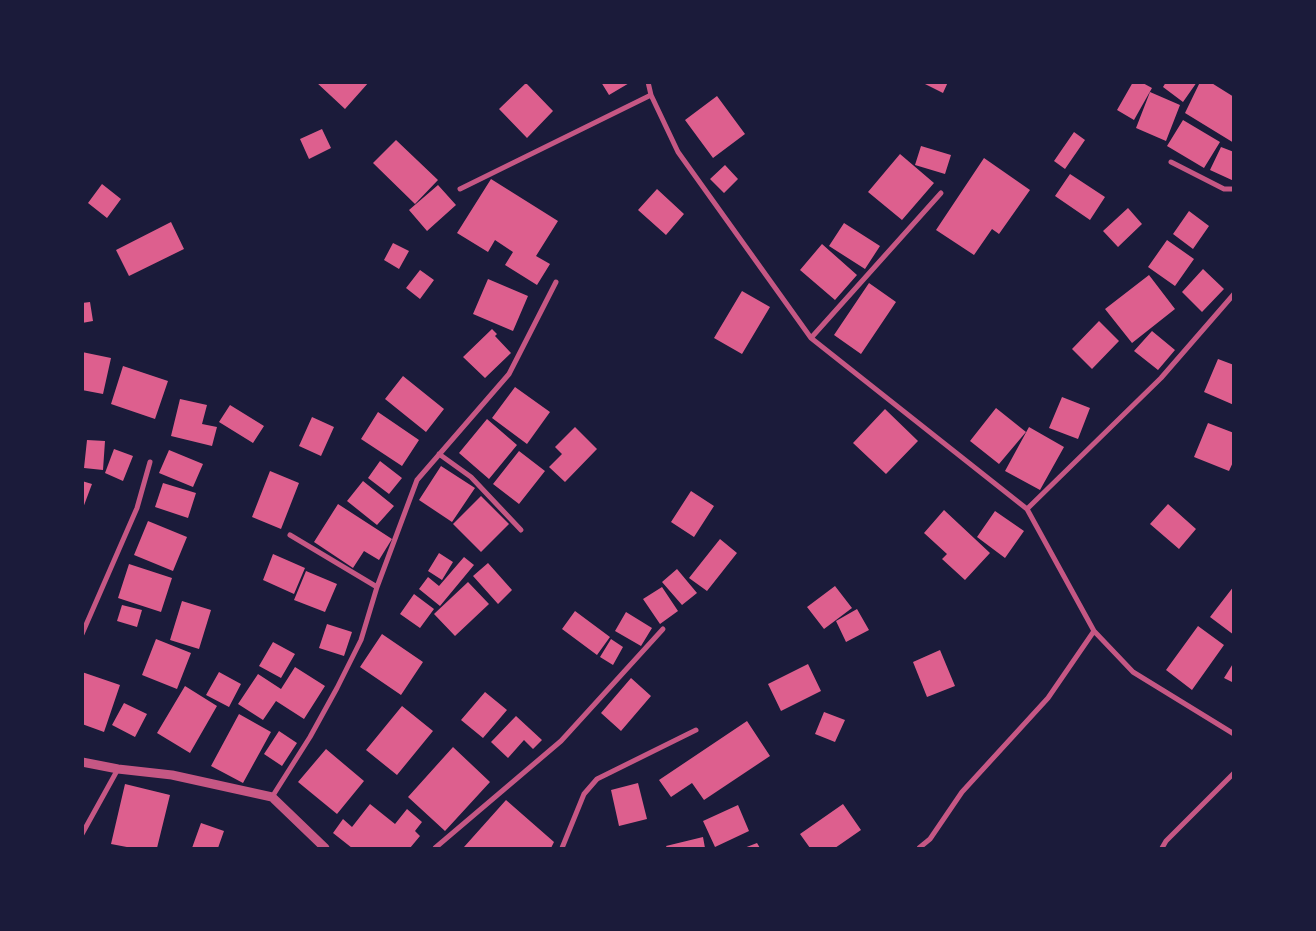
<!DOCTYPE html>
<html>
<head>
<meta charset="utf-8">
<style>
	body { margin:0 }
	#map { position:relative; width:1316px; height:931px; overflow:hidden; background:#1b1b3a; font-family:Jost,sans-serif }
	canvas { display:block }
	.frame { position:absolute; inset:0; border:84px solid #1b1b3a; pointer-events:none }
</style>
</head>
<body>
<div id="map">
<canvas width="1316" height="931"></canvas>
<div class="frame"></div>
</div>
<script>
const g = document.querySelector('canvas').getContext('2d');
g.lineJoin = 'round';
function paint(path, color) {
  g.fillStyle = color;
  g.fill(path, 'evenodd');
}
function trace(path, color, width, dash) {
  g.strokeStyle = color;
  g.lineWidth = width;
  g.lineCap = dash ? 'butt' : 'round';
  g.setLineDash(dash || []);
  g.stroke(path);
}
const building = new Path2D(`
	M316,82H369L345,109Z
	M601,82H631L609,95Z
	M921,82H948L943,93Z
	M1133,82H1141L1152,88L1134,120L1117,110Z
	M1166,82H1197L1183,102L1163,87Z
	M1200,82H1210L1234,97V143L1185,113Z
	M526,83L553,111L527,138L499,109Z
	M1150,92L1180,105L1166,141L1136,128Z
	M717,96L745,134L713,158L685,120Z
	M1183,120L1220,142L1204,168L1167,146Z
	M322,129L331,148L309,159L300,139Z
	M1074,132L1085,140L1065,169L1054,161Z
	M396,140L438,180L415,204L373,163Z
	M921,146L951,155L945,174L915,165Z
	M1221,147L1234,152V181L1210,170Z
	M900,154L934,183L902,220L868,192Z
	M984,158L1030,190L999,234L992,229L974,255L936,230Z
	M725,165L738,179L724,193L710,179Z
	M1070,174L1105,197L1090,220L1055,196Z
	M491,179L558,221L536,256L550,264L537,285L505,265L513,252L495,240L488,252L457,233Z
	M102,184L121,199L107,218L88,203Z
	M438,185L456,205L427,231L409,210Z
	M657,189L684,214L666,235L638,210Z
	M1128,208L1142,224L1118,247L1103,231Z
	M1189,211L1209,226L1193,249L1173,234Z
	M171,222L184,249L129,276L116,250Z
	M844,223L880,246L865,269L829,246Z
	M1167,240L1194,259L1175,286L1148,267Z
	M393,243L409,251L399,269L384,260Z
	M822,244L857,275L835,300L800,270Z
	M1203,269L1224,289L1202,312L1182,292Z
	M420,270L434,280L420,299L406,288Z
	M1149,275L1175,309L1132,343L1105,309Z
	M488,279L528,296L513,331L473,314Z
	M869,283L896,302L861,354L834,335Z
	M742,291L770,307L742,354L714,338Z
	M90,302L93,321L82,323V303Z
	M1099,321L1119,341L1092,369L1072,349Z
	M492,329L497,334L495,336L511,353L485,378L463,357Z
	M1152,331L1175,350L1158,370L1134,351Z
	M82,352L111,358L103,394L82,390Z
	M1218,359L1234,365V405L1204,392Z
	M123,366L168,381L155,419L111,404Z
	M403,376L444,409L426,432L385,399Z
	M515,387L550,412L527,444L492,418Z
	M1062,397L1090,408L1078,439L1049,428Z
	M180,399L207,405L202,424L217,427L212,446L171,436Z
	M230,405L264,426L253,443L219,422Z
	M996,408L1026,432L999,464L970,441Z
	M885,409L918,441L886,474L853,443Z
	M378,412L419,440L402,466L361,439Z
	M312,417L334,427L321,456L299,446Z
	M487,419L517,445L489,479L459,453Z
	M1208,423L1234,433V460L1229,471L1194,457Z
	M575,427L597,449L565,482L549,467L562,454L555,447Z
	M1029,427L1064,447L1040,490L1005,471Z
	M87,440L105,441L103,470L84,468Z
	M114,449L133,456L123,481L105,473Z
	M169,450L203,464L193,487L159,473Z
	M519,451L545,471L519,504L493,484Z
	M380,461L402,478L389,494L368,478Z
	M441,466L475,488L452,522L419,500Z
	M270,471L299,483L281,529L252,517Z
	M82,481L92,484L83,508H82Z
	M363,481L394,506L377,525L347,501Z
	M163,483L196,493L188,518L155,507Z
	M691,491L714,506L694,537L671,522Z
	M481,496L509,524L481,552L453,524Z
	M338,504L392,539L379,560L364,551L353,568L314,542Z
	M1168,504L1196,529L1179,549L1150,524Z
	M944,510L990,553L965,580L942,559L947,554L924,533Z
	M995,511L1024,531L1005,558L977,537Z
	M148,521L187,537L173,571L134,555Z
	M720,539L737,553L707,591L689,578Z
	M439,553L453,562L442,580L428,571Z
	M273,554L305,568L294,594L263,580Z
	M464,557L474,565L440,606L419,589L428,577L439,586Z
	M488,563L512,590L498,604L473,576Z
	M129,564L172,578L161,612L118,598Z
	M677,569L697,593L682,605L662,582Z
	M306,571L337,584L325,612L294,600Z
	M468,582L489,604L455,636L434,614Z
	M835,586L852,608L824,629L807,607Z
	M1234,586V635L1210,617Z
	M662,587L678,611L660,624L643,599Z
	M414,594L434,609L420,628L400,614Z
	M182,601L211,610L199,649L170,640Z
	M122,605L142,610L137,627L117,621Z
	M857,609L869,630L846,642L836,621Z
	M575,611L610,637L597,655L562,629Z
	M626,612L652,628L641,646L615,631Z
	M327,624L352,632L344,656L319,648Z
	M1198,626L1224,645L1192,690L1166,670Z
	M382,634L423,662L401,695L360,667Z
	M156,639L191,653L177,689L142,675Z
	M611,639L623,647L613,665L600,657Z
	M273,642L295,654L281,678L259,666Z
	M940,650L955,686L927,697L913,662Z
	M1234,662V683L1224,678Z
	M808,664L821,691L781,711L768,684Z
	M295,667L325,686L304,719L276,701L263,720L238,704L258,674L281,689Z
	M82,672L120,685L104,732L82,724Z
	M219,672L241,684L229,707L206,695Z
	M631,678L651,696L621,731L601,713Z
	M185,686L217,706L190,753L157,733Z
	M485,692L507,710L483,738L461,720Z
	M124,703L147,714L135,737L112,725Z
	M402,706L433,731L397,775L366,750Z
	M824,712L845,720L835,742L815,734Z
	M239,714L271,732L243,783L211,766Z
	M516,716L542,740L533,749L524,740L508,758L491,742Z
	M747,721L770,756L704,800L692,783L671,797L659,780Z
	M279,731L297,743L282,766L264,754Z
	M453,747L490,782L445,831L408,797Z
	M326,749L364,781L337,814L298,782Z
	M638,783L647,819L619,826L611,790Z
	M125,784L170,795L157,848H132L111,844Z
	M506,800L554,842L551,848H466L464,847Z
	M370,804L395,824L407,809L422,822L415,831L420,836L410,848H352L333,833L343,819L352,827Z
	M843,804L861,830L835,848H810L800,834Z
	M738,805L749,831L715,847L703,821Z
	M201,823L224,831L218,848H192Z
	M703,837L705,848H667L666,846Z
	M757,843L760,848H744Z`);
const minor = new Path2D(`
	M648,82L651,95L678,152L811,338L1027,509L1094,631L1133,672L1234,734
	M1171,162L1224,189H1234
	M460,189L651,95
	M811,338L941,193
	M439,454L471,477L521,530
	M1027,509L1161,378L1234,294
	M290,535L377,587
	M82,634L137,508L150,462
	M272,797L310,737L337,688L361,640L377,587L417,480L509,374L556,282
	M82,834L118,769
	M435,848L561,741L663,629
	M562,848L584,794L597,779L696,730
	M919,848L930,839L962,792L1048,698L1094,631
	M1162,848L1166,841L1234,773`);
const tertiary = new Path2D(`
	M82,762L118,769L172,775L272,797L325,848`);
paint(building, '#dd5f8e');
trace(minor, '#c65784', 5);
trace(tertiary, '#c65784', 9);
</script>
</body>
</html>
